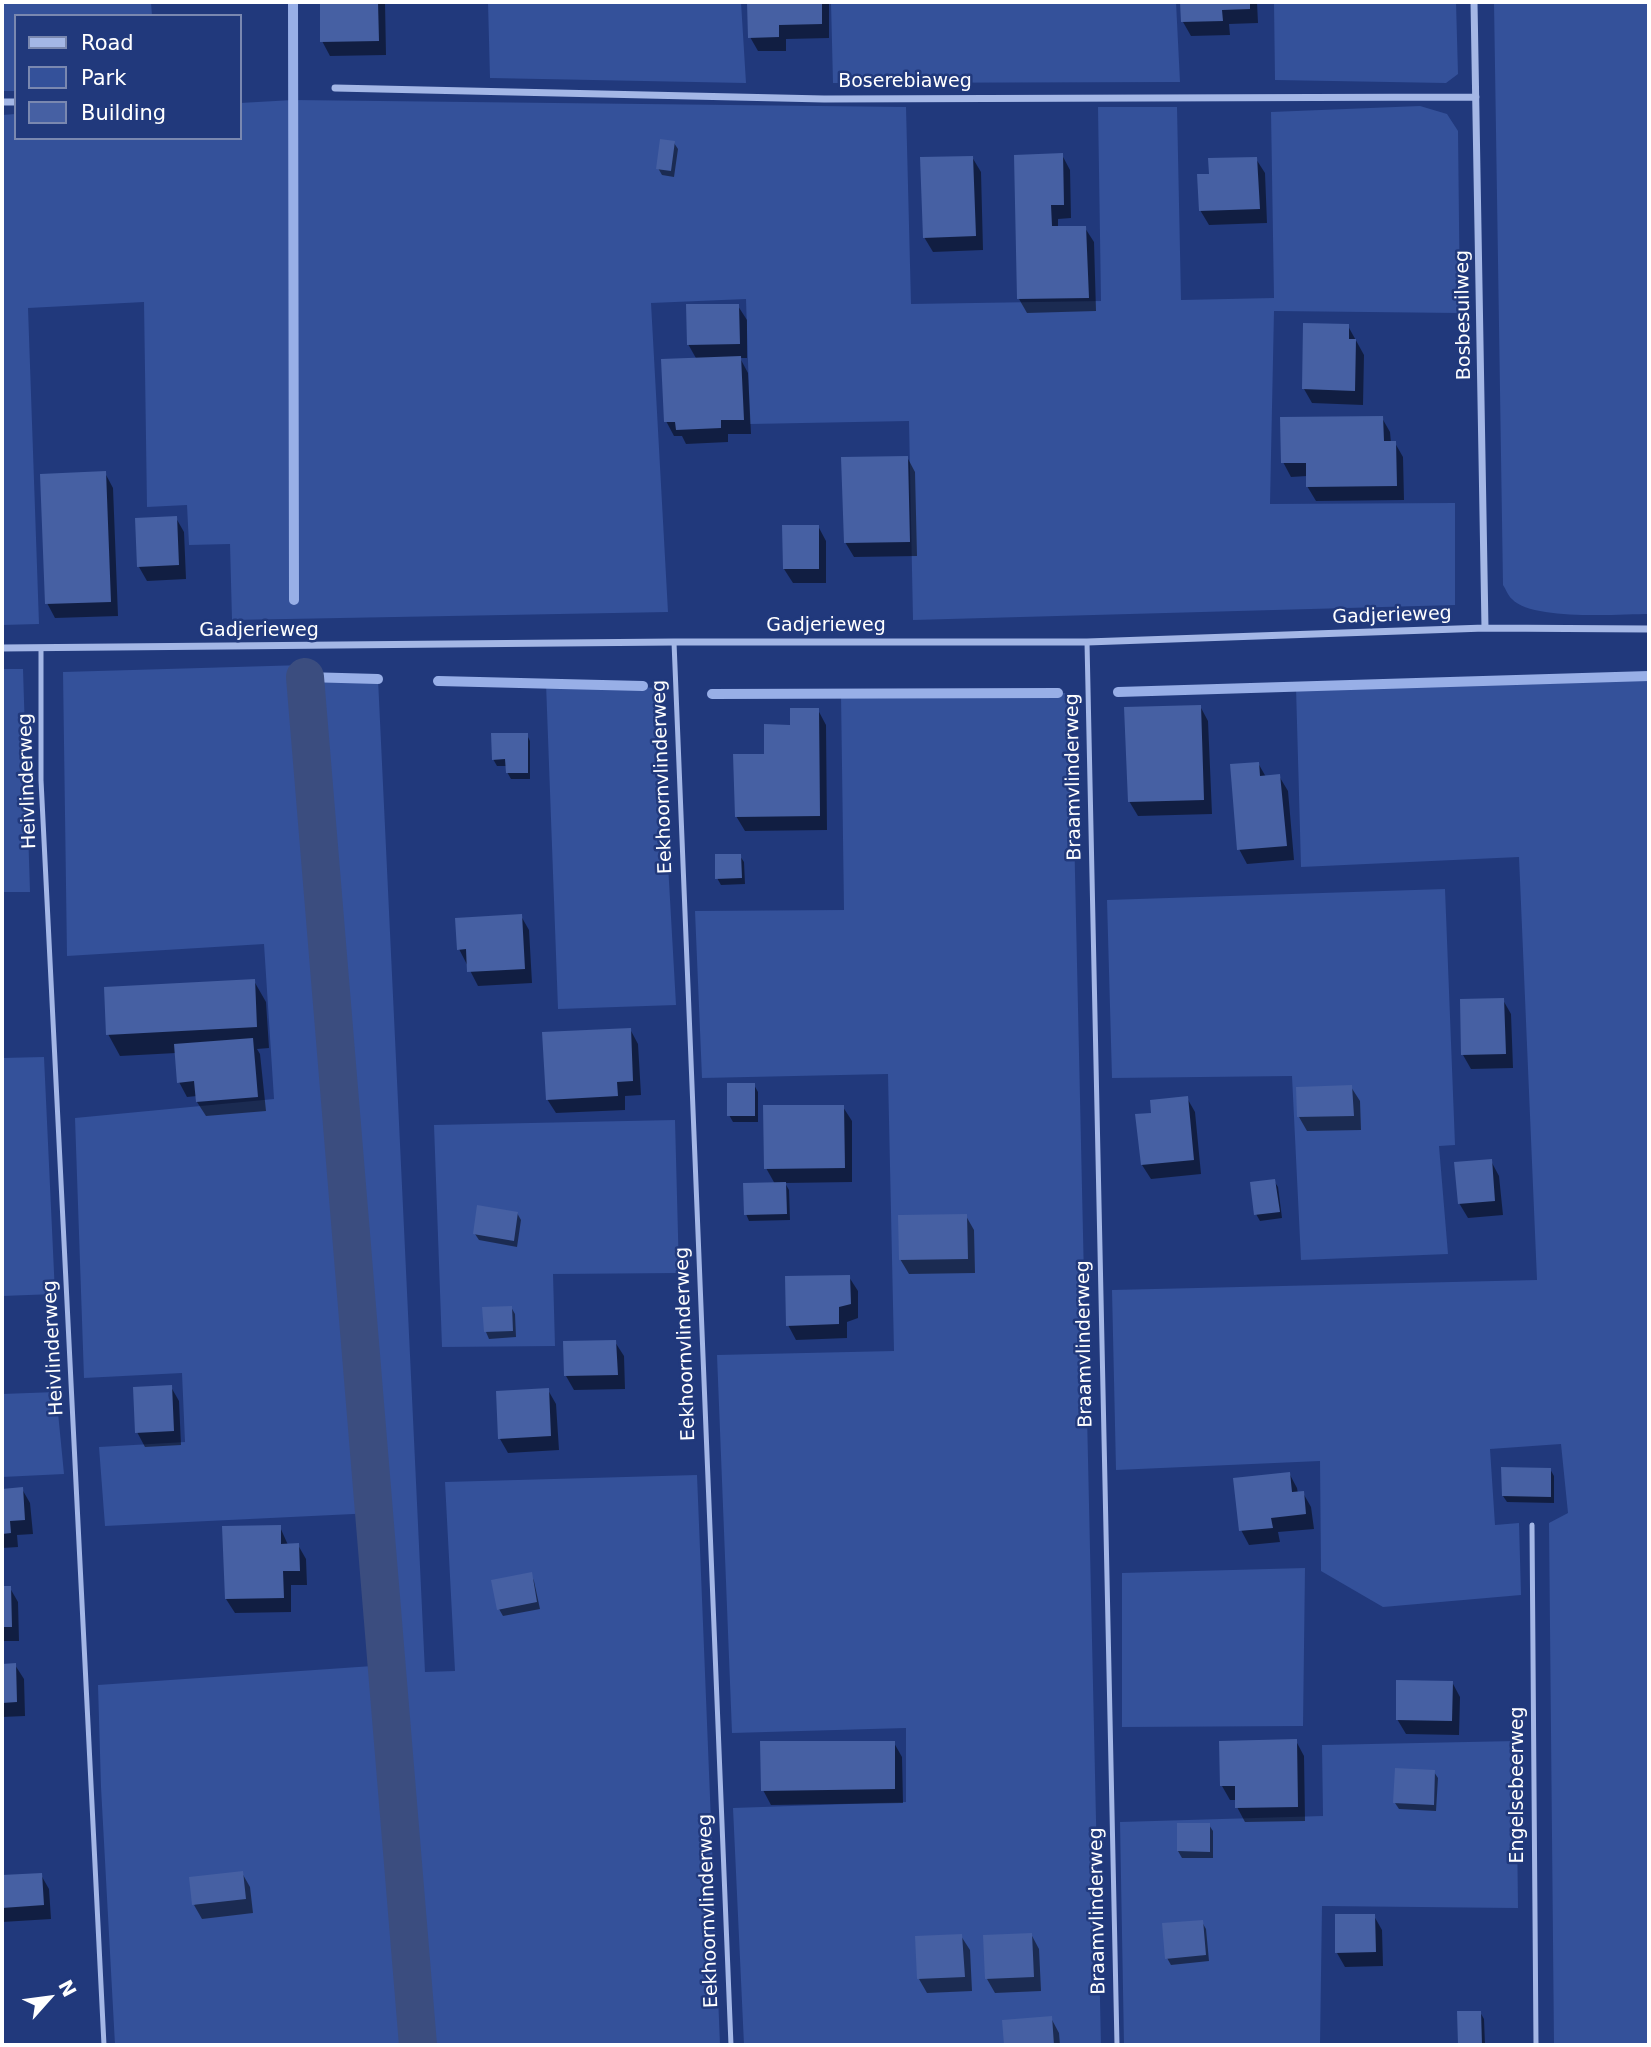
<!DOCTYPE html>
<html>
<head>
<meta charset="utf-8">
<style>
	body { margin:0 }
	#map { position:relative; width:1651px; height:2047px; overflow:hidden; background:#21397c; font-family:"DejaVu Sans",sans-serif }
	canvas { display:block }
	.frame { position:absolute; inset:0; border:4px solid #fff; pointer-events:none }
	.legend { position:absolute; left:14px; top:14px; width:228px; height:126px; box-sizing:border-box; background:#21397c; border:2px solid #7a88b0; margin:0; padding:9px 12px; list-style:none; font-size:21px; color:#fff }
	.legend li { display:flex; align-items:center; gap:14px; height:35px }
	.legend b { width:35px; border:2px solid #7a88b0 }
	.north { position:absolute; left:14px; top:1963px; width:70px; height:70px; -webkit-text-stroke:5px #21397c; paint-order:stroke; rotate:62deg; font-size:19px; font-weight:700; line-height:28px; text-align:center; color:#fff }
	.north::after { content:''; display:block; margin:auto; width:24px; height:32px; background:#fff; clip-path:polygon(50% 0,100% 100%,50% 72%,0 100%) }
</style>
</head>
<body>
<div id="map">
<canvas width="1651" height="2047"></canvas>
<div class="frame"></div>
<ul class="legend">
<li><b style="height:9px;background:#a4b7e6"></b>Road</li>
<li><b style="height:19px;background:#34519a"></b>Park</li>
<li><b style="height:19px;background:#4660a3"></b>Building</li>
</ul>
<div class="north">N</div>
</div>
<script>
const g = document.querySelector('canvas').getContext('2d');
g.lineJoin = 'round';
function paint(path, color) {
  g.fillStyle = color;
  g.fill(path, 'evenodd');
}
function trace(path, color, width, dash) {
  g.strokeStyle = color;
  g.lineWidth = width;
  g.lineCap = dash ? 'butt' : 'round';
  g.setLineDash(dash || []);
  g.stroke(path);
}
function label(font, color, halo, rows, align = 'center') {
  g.font = font + ' "DejaVu Sans",sans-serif';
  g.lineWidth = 5;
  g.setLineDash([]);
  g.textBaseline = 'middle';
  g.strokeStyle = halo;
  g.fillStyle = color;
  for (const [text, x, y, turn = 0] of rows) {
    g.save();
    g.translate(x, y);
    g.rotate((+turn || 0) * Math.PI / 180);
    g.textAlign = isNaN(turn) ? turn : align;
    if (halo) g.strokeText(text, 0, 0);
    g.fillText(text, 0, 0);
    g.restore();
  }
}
const green = new Path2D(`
	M2,2H151L152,16H16V91H2Z
	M488,2H741L746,83L490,78Z
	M831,2H1176L1180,82L833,83Z
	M1274,2H1456L1458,74L1446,83L1275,80Z
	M1494,2H1649V614C1619,614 1532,621 1512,599C1508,596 1506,589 1503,585Z
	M293,100L906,107L911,304L1101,301L1098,107H1177L1181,300L1274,298L1271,112L1420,106L1447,114L1458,131L1460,313L1274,311L1270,504L1455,503V605L913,620L909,421L750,424L746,299L651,303L668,612L232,620L230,544L189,545L187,505L147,507L144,302L28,308L39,624L2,625V115L16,114V138H240V103Z
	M304,665L306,677L378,679L425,1672L455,1671L445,1482L697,1475L720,2045H115L101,1787L98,1685L387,1665L374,1513L105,1526L99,1447L185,1442L182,1373L84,1378L75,1118L274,1099L264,944L67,956L63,672Z
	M2,669H23L30,892H2Z
	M1649,676V2045H1554L1549,1523L1568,1513L1561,1444L1490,1449L1495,1525L1519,1523L1521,1595L1383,1607L1321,1571L1320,1461L1116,1470L1112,1290L1537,1280L1519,857L1301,867L1296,687Z
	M546,683L658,688L676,1005L558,1009Z
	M1071,693L1101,2045H744L733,1808L906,1802V1728L732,1733L717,1355L894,1351L888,1074L702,1078L695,911L844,910L841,694Z
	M1445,889L1455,1145L1439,1146L1448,1254L1301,1260L1292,1076L1112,1078L1107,900Z
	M44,1057L55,1294L2,1296V1058Z
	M675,1120L679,1273L553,1274L555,1346L442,1347L434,1125Z
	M56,1392L64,1474L2,1477V1394Z
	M1305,1568L1303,1726L1122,1727V1573Z
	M1516,1741L1518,1908L1322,1906L1320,2045H1124L1120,1822L1323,1816L1322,1745Z`);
const shadow = new Path2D(`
	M321,2H385L386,55L330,56L322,41Z
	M749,2H829V38L786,39V51H758L750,37Z
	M1182,2H1257L1258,23L1229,24L1230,35L1191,36L1183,22Z
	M674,143L678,149L674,177L662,175L658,168Z
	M1062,155L1070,170L1071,218L1058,219V228H1085L1094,242L1096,311L1027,313L1019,299Z
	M972,157L981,172L983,250L933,252L924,237Z
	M1256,159L1265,173L1267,223L1209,225L1200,210L1210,175Z
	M738,306L747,320V358H740L748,373L751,434H728V442L686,444L682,436H674L666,421L697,360L688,344Z
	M1348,326L1364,355L1363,405L1312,403L1304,389Z
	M1382,418L1390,432L1391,443H1395L1403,457L1404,500L1316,501L1307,486V476L1291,477L1283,462Z
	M907,457L915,472L917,556L854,557L845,542Z
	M105,473L113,488L118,616L55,618L47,603Z
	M176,518L184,532L186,579L147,581L139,567Z
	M818,526L826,541V583H793L784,569Z
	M1200,706L1208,721L1212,814L1138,816L1129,801Z
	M818,710L826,725L827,830L745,831L736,816L766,756L792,727Z
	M527,735L530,741V779H511L507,772V766H497L493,759Z
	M1258,763L1266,777L1279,776L1288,791L1294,860L1247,864L1239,849Z
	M740,856L744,862L745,884L721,885L717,878Z
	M521,916L529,930L532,983L478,986L459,949Z
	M254,981L266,1002L269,1048L257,1049L260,1054L266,1111L206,1116L197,1102V1096L187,1097L179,1082L176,1053L120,1056L108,1034Z
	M1503,1000L1511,1014L1513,1068L1471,1069L1463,1055Z
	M630,1029L638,1044L641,1095L625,1096V1110L556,1113L547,1099Z
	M754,1085L758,1092V1122H733L729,1115Z
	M1351,1087L1360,1101L1361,1130L1307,1131L1299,1117Z
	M1187,1098L1195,1112L1201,1174L1151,1179L1142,1165Z
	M843,1107L852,1121V1182L785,1183L789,1190L790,1220L749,1221L746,1214L775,1184L766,1168Z
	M1491,1161L1499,1176L1503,1215L1468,1218L1459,1203Z
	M1274,1181L1278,1187L1282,1218L1260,1221L1256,1214Z
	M517,1213L521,1220L517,1247L479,1240L475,1234Z
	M966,1216L974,1230L975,1273L909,1274L900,1259Z
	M849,1277L858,1291V1318L847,1322V1338L796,1340L788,1325Z
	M511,1307L515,1314L516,1337L489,1339L486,1332Z
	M615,1342L624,1356L625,1389L574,1390L566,1376Z
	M171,1387L179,1401L181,1445L145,1447L137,1432Z
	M548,1390L556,1404L559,1450L508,1453L500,1439Z
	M1550,1469L1554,1476V1503L1507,1502L1503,1496Z
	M1289,1473L1297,1488L1298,1494L1303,1493L1311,1507L1314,1529L1278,1532L1280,1542L1249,1545L1241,1530Z
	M22,1489L30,1503L33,1534L17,1535L18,1547L2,1548V1491Z
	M280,1527L288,1545H298L306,1559L307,1585H291V1612L235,1613L226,1599Z
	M531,1574L534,1581L540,1609L503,1616L499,1609Z
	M2,1588H10L18,1602L19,1641H2Z
	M2,1665H15L24,1679L25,1716L2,1717Z
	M1452,1682L1460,1697L1459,1735L1406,1734L1397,1719Z
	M1296,1741L1304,1756L1305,1821L1245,1822L1237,1807V1800H1230L1222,1786Z
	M894,1743L902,1757L903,1803L771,1805L763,1790Z
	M1434,1772L1438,1778L1436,1811L1399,1809L1395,1803Z
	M1209,1825L1213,1831V1858H1182L1178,1851Z
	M242,1873L250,1887L253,1913L202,1919L194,1905Z
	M41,1875L49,1889L51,1919L2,1922V1877Z
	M1374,1916L1382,1930L1383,1966L1345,1967L1337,1953Z
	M1202,1922L1206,1929L1209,1961L1171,1965L1167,1958Z
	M1031,1934L1039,1949L1041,1991L995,1993L987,1979Z
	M961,1936L970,1950L972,1991L927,1993L919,1979Z
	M1459,2012H1480L1484,2019L1485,2045H1459Z
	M1051,2018L1059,2033L1060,2045H1006L1004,2022Z`);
const stream = new Path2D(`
	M293,2L294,600
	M305,677L378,679
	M438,681L643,686
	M1118,692L1649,676
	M712,694L1058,693`);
const canal = new Path2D(`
	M305,677L418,2045`);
const building = new Path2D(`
	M320,2H378L379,41L320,42Z
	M747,2H822V24L779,25V37L748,38Z
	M1180,2H1250V9L1222,10L1223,21L1181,22Z
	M660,139L675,141L671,171L656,169Z
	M1063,153L1064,205H1051L1052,226H1086L1089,298L1017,299L1014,155Z
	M973,156L976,236L923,238L920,157Z
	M1257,157L1260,209L1199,211L1197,174H1209L1208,158Z
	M686,304H739L740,344L687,345Z
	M1303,323L1349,324V339H1356L1355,391L1302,389Z
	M741,356L744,420H721V428L676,430L675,422H664L661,359Z
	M1383,416L1384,441H1396L1397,486L1306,487V463H1281L1280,417Z
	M908,456L910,542L844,543L841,457Z
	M106,471L111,602L45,604L40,474Z
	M177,516L179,565L137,567L135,518Z
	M782,525H819V569H783Z
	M1201,705L1204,800L1128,802L1124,707Z
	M790,708H819L820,816L735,817L733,754H764V724L790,725Z
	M491,733H528V773H506L505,759L492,760Z
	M1259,762L1260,776L1280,774L1287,846L1237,850L1230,764Z
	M715,854H741L742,878L715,879Z
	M522,914L525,969L467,972L466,949L457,950L455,918Z
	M255,979L257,1027L106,1035L104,987Z
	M1504,998L1506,1054L1461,1055L1460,999Z
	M631,1028L633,1081L617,1082L618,1096L546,1100L542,1032Z
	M253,1038L258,1097L196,1102L194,1081L177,1083L174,1044Z
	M727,1083H755V1116H727Z
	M1352,1085L1354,1116L1297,1117L1296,1087Z
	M1188,1096L1194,1160L1141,1165L1135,1114L1151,1113L1150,1100Z
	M763,1105H844L845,1168L764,1169Z
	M1492,1159L1495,1201L1458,1204L1454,1162Z
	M1275,1179L1280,1212L1254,1215L1250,1182Z
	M786,1182L787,1214L744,1215L743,1183Z
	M477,1205L518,1212L514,1241L473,1234Z
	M967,1214L968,1259L899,1260L898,1215Z
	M850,1275L851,1304L839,1307V1324L786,1326L785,1276Z
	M512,1306L513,1331L484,1332L482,1307Z
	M616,1340L618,1375L564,1376L563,1341Z
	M172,1385L174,1431L135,1433L133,1387Z
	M549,1388L551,1436L498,1439L496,1391Z
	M1501,1467L1551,1468V1497L1502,1496Z
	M1290,1472L1292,1492L1304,1491L1306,1514L1271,1518L1273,1528L1239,1531L1233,1478Z
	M23,1487L25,1520L10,1521L11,1533L2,1534V1489Z
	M281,1525V1544L299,1543L300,1571H283L284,1598L225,1599L222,1526Z
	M532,1572L537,1602L497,1610L491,1580Z
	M2,1586H11L12,1627H2Z
	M16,1663L17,1702L2,1703V1664Z
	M1396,1680L1453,1681L1452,1721L1396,1720Z
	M1297,1739L1298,1807L1235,1808V1786H1220L1219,1741Z
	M760,1741H895V1789L761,1791Z
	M1395,1768L1435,1770L1434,1805L1393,1803Z
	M1177,1823H1210V1852L1177,1851Z
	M243,1871L246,1899L192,1905L189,1877Z
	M42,1873L44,1905L2,1908V1875Z
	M1335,1914H1375L1376,1952L1335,1953Z
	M1203,1920L1206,1955L1165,1959L1162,1923Z
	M1032,1933L1034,1977L985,1979L983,1935Z
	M962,1934L965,1977L917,1979L915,1936Z
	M1457,2011H1481L1482,2045H1458Z
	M1052,2016L1054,2045H1004L1002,2020Z`);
const service = new Path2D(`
	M674,642L731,2045
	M1087,642L1117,2045
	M41,649V780L104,2045
	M1532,1525L1536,2045`);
const minor = new Path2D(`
	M1474,2L1485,628
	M335,88L824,99L1476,97
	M2,102H16
	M2,648L674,642H1087L1485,628L1649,629`);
const streetNames = [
	["Boserebiaweg",905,82],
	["Bosbesuilweg",1464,315,-91],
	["Gadjerieweg",1392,616,-2],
	["Gadjerieweg",826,626],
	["Gadjerieweg",259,631],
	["Eekhoornvlinderweg",663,777,-92],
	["Braamvlinderweg",1074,777,-91],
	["Heivlinderweg",28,781,-92],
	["Eekhoornvlinderweg",686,1344,-92],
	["Braamvlinderweg",1085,1344,-91],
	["Heivlinderweg",54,1348,-93],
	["Engelsebeerweg",1518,1785,-90],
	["Eekhoornvlinderweg",709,1911,-92],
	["Braamvlinderweg",1098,1911,-91]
];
paint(green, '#34519a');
paint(shadow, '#0007');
trace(stream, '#98afe7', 10);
trace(canal, '#3b4d7f', 38);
paint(building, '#4660a3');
trace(service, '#a4b7e6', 5);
trace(minor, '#a4b7e6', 7);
label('19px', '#fff', '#21397c', streetNames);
</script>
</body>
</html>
